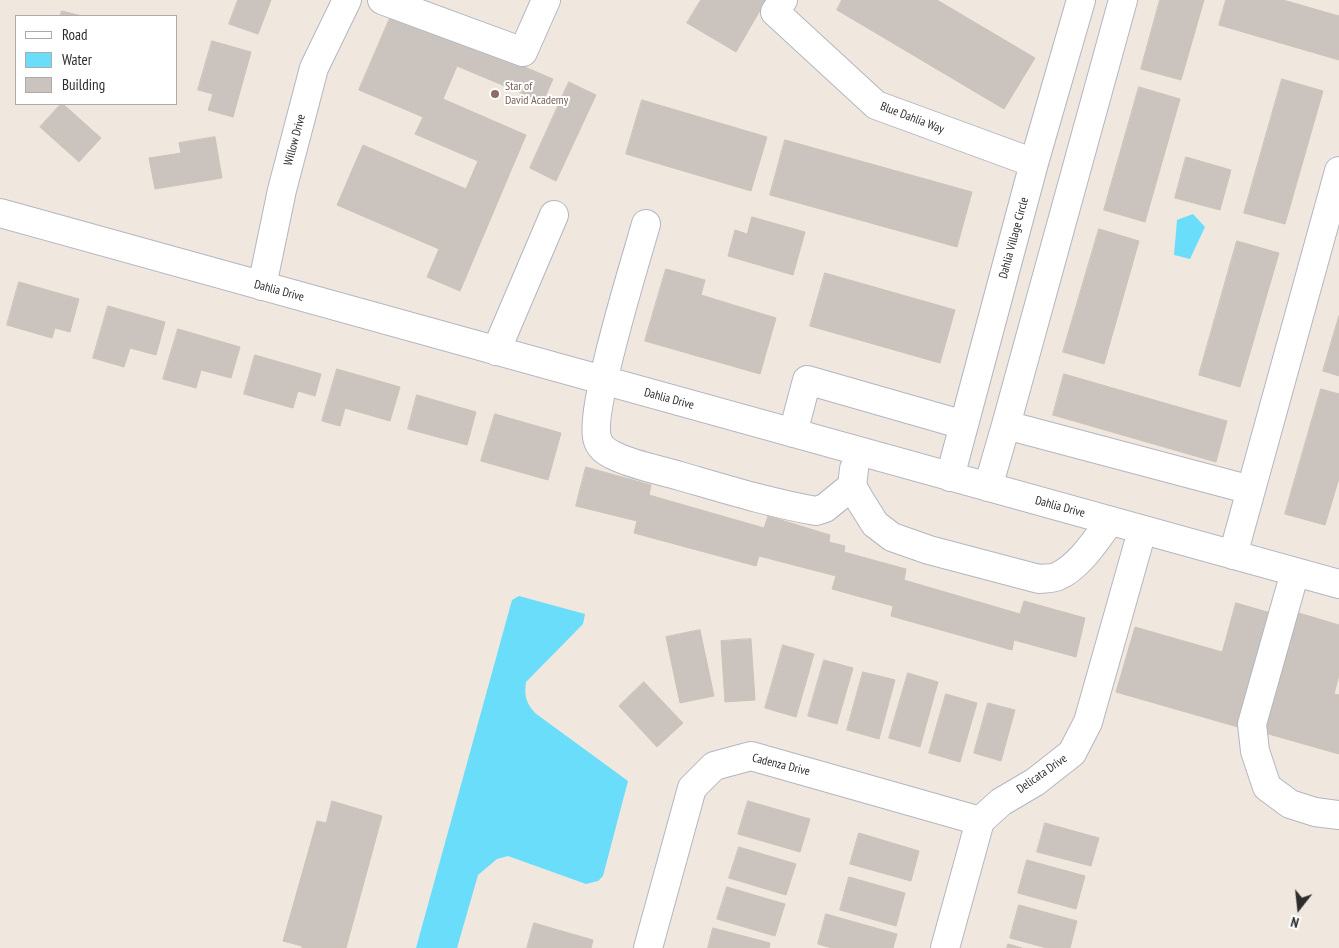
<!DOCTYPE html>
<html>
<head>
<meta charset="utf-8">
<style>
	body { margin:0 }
	#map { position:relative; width:1339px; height:948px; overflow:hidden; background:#f0e7df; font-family:"PT Sans Narrow",sans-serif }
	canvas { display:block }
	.legend { position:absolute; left:15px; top:15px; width:162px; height:90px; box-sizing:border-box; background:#fff; border:1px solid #ababab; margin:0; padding:6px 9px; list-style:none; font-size:15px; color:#2d2d2d }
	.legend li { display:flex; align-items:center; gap:10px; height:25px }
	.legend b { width:25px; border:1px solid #ababab }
	.north { position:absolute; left:1274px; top:883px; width:50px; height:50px; -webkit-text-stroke:4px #fff; paint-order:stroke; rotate:196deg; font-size:14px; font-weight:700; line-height:20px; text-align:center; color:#2d2d2d }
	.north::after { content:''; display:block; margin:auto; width:18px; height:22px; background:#2d2d2d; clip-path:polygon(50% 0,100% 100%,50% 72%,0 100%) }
</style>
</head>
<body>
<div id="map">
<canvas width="1339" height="948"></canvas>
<ul class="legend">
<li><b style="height:6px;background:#fff"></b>Road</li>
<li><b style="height:14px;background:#69ddfa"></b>Water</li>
<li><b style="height:14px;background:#cbc4be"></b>Building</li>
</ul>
<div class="north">N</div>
</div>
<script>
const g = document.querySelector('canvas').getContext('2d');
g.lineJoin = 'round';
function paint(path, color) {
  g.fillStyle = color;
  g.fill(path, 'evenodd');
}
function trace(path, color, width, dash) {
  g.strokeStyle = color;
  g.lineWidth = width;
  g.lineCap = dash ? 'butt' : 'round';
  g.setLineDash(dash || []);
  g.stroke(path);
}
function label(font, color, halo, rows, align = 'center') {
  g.font = font + ' "PT Sans Narrow",sans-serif';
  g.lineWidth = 4;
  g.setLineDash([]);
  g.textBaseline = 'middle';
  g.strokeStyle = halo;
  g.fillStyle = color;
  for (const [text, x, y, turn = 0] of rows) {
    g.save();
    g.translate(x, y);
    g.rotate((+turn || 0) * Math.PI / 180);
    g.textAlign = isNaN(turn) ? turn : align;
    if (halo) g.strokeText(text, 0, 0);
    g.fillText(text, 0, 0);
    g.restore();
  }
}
const water = new Path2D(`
	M1193,214L1205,227L1190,259L1174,255L1177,220Z
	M519,596L585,614L583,624L526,682C524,695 526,703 535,713L628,781L603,876L598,881L586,884L508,856L497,859L478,875L457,948H416L512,600Z`);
const building = new Path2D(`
	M238,0H271L258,34L229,24Z
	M701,0H766L736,52L687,23Z
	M842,0H937L1035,58L1004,109L837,10Z
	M1160,0H1204L1181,80L1141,69Z
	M1226,0H1283L1339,16V60L1219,25Z
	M62,11L82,16H60Z
	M393,11L553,79L543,102L457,66L443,99L526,135L460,291L427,277L439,249L337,205L363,145L466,189L478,161L415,134L423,117L359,90Z
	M212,41L251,52L233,117L208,110L213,94L198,90Z
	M1282,79L1323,91L1285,224L1244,213Z
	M569,82L596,95L556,181L530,168Z
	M1139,87L1180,99L1145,222L1104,210Z
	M642,100L767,137L751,191L626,154Z
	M61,104H63L101,138L79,162L40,127Z
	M215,137L222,178L155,189L149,158L181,153L179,143Z
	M785,140L972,192L957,247L770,195Z
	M1186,157L1231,170L1220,210L1175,198Z
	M752,217L805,232L793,275L728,256L735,230L747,234Z
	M1099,229L1139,241L1104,364L1063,352Z
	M1237,241L1279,253L1240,387L1199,375Z
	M666,269L705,280L701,295L776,318L760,374L645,341Z
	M825,273L955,310L940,363L810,326Z
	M19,282L79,299L70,332L55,328L52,338L7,325Z
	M108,306L165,322L156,355L130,348L124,367L93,358Z
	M1339,316V376L1323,371Z
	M178,329L240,347L231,378L201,370L196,388L163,379Z
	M255,355L321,374L315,396L298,391L293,408L244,394Z
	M337,369L400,387L390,421L345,408L340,426L322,421Z
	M1064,374L1227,421L1216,462L1053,415Z
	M1321,389L1339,394V478L1325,525L1285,514Z
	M417,395L476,412L467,445L408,429Z
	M495,414L561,433L548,480L481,461Z
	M586,467L651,485L649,495L764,528L768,516L830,535L829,542L845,546L844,552L906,569L904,580L1020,614L1024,601L1085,618L1076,657L1014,640L1012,650L891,616L893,606L832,589L836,576L759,556L756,566L634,533L637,521L576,506Z
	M1236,603L1271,613L1238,727L1116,692L1135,627L1222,652Z
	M1292,611L1339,625V675L1334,694L1339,695V754L1258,731Z
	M700,630L714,696L680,703L666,637Z
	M751,639L755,700L725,702L721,641Z
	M783,645L814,654L796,717L765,708Z
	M824,660L853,668L837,724L808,716Z
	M863,672L895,680L879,739L847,730Z
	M908,673L938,682L920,747L889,738Z
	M644,682L683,723L657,747L619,706Z
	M946,694L977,703L960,762L929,753Z
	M988,703L1015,710L1001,761L974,753Z
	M332,801L382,816L346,948H302V946L283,941L317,821L326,823Z
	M748,801L810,819L800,852L738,834Z
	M1045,823L1099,838L1091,866L1037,852Z
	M859,833L919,851L911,881L850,864Z
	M739,847L796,864L786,895L729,878Z
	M1027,860L1085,876L1076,909L1018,893Z
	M849,877L905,893L896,926L840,910Z
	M727,887L785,904L775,936L717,919Z
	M1019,905L1077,921L1070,948H1047L1010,938Z
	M826,914L897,934L893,948H832L818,944Z
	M534,923L593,940L591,948H527Z
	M713,928L770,943L769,948H708Z
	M1008,944L1022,948H1007Z`);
const minor = new Path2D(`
	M382,0L523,52L546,0
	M783,0L775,12L876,105L1034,163
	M0,213L1339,584
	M646,224C636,260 587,415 598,441C601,449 608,453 615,456C633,465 660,470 680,476C725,489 770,503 816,511L825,508L852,486
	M262,286L282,190L314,68L347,0
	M496,351L554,215
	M1006,425L1251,490
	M793,433L807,380L964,425
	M854,469L852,486L860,500L875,524L892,537L929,550L1039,579C1045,578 1053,579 1058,576C1079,567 1097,539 1110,521
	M950,477L1034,163L1081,0
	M988,487L1006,425L1123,0
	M1233,555L1339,171
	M1295,572L1252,724L1255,751L1267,787L1290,804L1315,812L1339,815
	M648,948L692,788L714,766L751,756L980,821
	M945,948L980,821L1001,802L1035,782L1072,753L1088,722L1142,531`);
const markers = [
	[495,94,5,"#8d6e63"]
];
const educationNames = [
	["Star of",505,87],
	["David Academy",505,101]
];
const streetNames = [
	["Blue Dahlia Way",912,118,21],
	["Willow Drive",295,140,-75],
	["Dahlia Village Circle",1014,238,-75],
	["Dahlia Drive",279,291,15],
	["Dahlia Drive",669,399,15],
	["Dahlia Drive",1060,507,15],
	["Cadenza Drive",781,765,14],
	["Delicata Drive",1042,774,-35]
];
paint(water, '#69ddfa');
paint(building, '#cbc4be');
trace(building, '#ccc3b8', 1);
trace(minor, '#b3b6c2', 30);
trace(minor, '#fff', 28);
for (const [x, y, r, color] of markers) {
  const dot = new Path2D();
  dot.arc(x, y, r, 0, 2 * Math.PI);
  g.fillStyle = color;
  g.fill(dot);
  trace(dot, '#fff', 2);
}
label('12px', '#785e54', '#fff', educationNames, 'left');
label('12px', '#2d2d2d', '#fff', streetNames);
</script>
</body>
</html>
